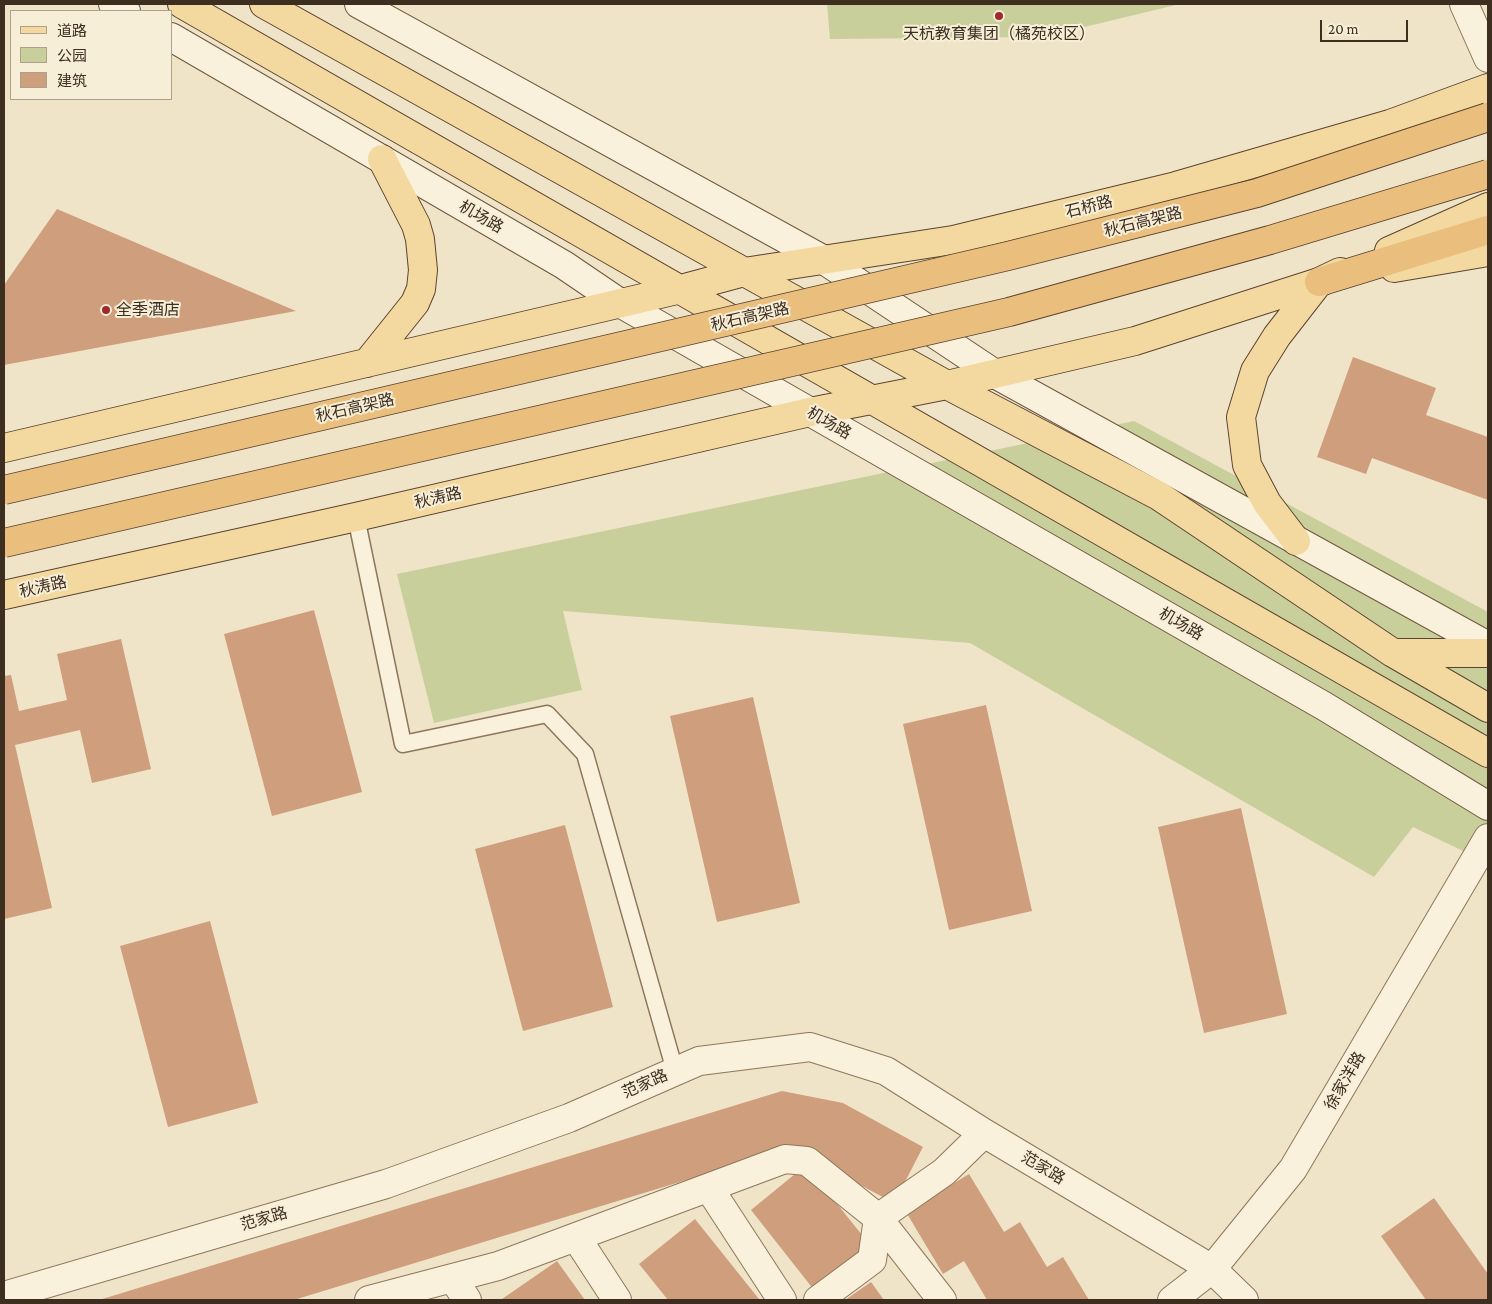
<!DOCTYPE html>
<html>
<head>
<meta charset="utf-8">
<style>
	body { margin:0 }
	#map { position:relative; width:1492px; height:1304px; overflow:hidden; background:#f0e4c8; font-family:"Crimson Pro","Noto Sans SC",serif }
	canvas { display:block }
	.frame { position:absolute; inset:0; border:5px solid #3d2e20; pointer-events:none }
	.legend { position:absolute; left:10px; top:10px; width:162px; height:90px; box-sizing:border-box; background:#f7eed8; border:1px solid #ada18e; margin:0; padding:6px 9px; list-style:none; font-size:15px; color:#3d2e20 }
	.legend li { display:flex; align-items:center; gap:10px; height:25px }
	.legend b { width:25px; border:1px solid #ada18e }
	.scale { position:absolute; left:1320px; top:20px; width:88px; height:22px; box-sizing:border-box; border:2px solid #3d2e20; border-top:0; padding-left:6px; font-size:15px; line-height:18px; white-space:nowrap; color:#3d2e20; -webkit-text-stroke:4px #f7eed8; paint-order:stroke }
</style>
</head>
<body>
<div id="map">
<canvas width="1492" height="1304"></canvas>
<div class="frame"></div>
<ul class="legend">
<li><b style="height:6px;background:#f3d9a0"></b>道路</li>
<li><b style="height:14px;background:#c9cf9b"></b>公园</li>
<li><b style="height:14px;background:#cf9f7d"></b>建筑</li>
</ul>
<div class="scale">20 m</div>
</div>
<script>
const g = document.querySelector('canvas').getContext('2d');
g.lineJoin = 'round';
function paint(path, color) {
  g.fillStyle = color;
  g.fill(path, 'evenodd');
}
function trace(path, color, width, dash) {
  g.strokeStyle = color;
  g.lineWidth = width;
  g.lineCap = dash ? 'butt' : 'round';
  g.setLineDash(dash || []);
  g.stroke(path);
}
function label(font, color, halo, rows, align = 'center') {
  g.font = font + ' "Crimson Pro","Noto Sans SC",serif';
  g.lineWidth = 4;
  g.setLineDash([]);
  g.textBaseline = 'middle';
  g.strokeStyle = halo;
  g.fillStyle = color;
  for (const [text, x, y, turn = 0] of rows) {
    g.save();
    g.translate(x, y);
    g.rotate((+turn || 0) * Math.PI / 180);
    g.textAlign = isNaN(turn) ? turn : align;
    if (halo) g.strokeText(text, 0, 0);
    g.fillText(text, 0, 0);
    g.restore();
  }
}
const green = new Path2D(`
	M827,4H1180L1043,37L830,39Z
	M1134,421L1488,612V863L1413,827L1374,877L970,643L563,611L582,690L434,723L397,574Z`);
const building = new Path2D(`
	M57,209L296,311L4,365V285Z
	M1353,357L1436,388L1426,415L1488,437V500L1372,458L1366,474L1317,457Z
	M314,610L362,792L272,816L224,634Z
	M121,639L151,769L92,783L80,730L15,745L52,908L4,919V676L11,675L19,711L67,700L57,654Z
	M753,697L800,903L717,922L670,716Z
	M986,705L1032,911L949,930L903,724Z
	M1241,808L1287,1014L1204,1033L1158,827Z
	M565,825L613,1007L523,1031L475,849Z
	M210,921L258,1103L168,1127L120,946Z
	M782,1091L843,1103L923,1147L894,1203L791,1148L294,1300H99Z
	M806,1165L870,1245L814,1290L751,1210Z
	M969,1174L1004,1232L1020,1222L1047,1267L1063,1257L1089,1300H987L964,1261L943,1274L906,1212Z
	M1434,1198L1488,1274V1300H1426L1381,1236Z
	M695,1219L759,1299L757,1300H668L639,1264Z
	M557,1261L585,1300H503L502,1299Z
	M871,1282L884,1300H845Z`);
const service = new Path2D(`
	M356,517L403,744L547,714L585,754L675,1071`);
const minor = new Path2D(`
	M1464,4L1488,58
	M709,1188L782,1300
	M576,1237L617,1300
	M453,1278L467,1300
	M4,1296L386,1184L569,1118L699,1061L810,1047L886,1071L984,1133L1212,1269L1244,1300
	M369,1300L498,1266L785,1159L807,1161L878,1218L942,1300
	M818,1300L872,1260L878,1218L944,1172L984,1133
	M1172,1300L1212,1269L1293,1169L1488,838`);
const secondary = new Path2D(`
	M113,4L126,11
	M359,4L824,260L995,374L1488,646
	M171,37L564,265L620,303L1324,706L1488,806`);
const primary = new Path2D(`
	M182,4L1488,753
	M264,4L947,385L1159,496L1393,653L1488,708
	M1389,251L1488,207
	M1394,268L1488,252
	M367,363L415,303L421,289L423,270L420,239L416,225L382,159
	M4,448L681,289L744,272L953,240L1176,186L1390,124L1488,88
	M1296,541L1267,503L1247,465L1241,417L1255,371L1277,336L1319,282L1323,281
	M4,595L356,517L810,412L947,385L1135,341L1319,282L1340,272
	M1395,653H1488`);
const trunk = new Path2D(`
	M1319,282L1488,230`);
const trunkBridge = new Path2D(`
	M4,490L1008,256L1257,193L1488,117
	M4,543L1009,312L1270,240L1488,174`);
const markers = [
	[999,16,5,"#9e2a2b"],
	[106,310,5,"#9e2a2b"]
];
const poiNames = [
	["天杭教育集团（橘苑校区）",999,34],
	["全季酒店",116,310,"left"]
];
const streetNames = [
	["石桥路",1089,207,-14],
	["机场路",481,217,30],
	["秋石高架路",1143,222,-14],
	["秋石高架路",750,317,-13],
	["秋石高架路",355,408,-13],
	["机场路",829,423,30],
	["秋涛路",438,498,-13],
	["秋涛路",43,587,-13],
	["机场路",1181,624,30],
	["徐家洋路",1345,1081,-60],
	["范家路",645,1084,-24],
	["范家路",1043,1168,31],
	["范家路",264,1219,-16]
];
paint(green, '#c9cf9b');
paint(building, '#cf9f7d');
trace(service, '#8d765c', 19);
trace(minor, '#8d765c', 30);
trace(secondary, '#6f573f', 30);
trace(primary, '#5b4430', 30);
trace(trunk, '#5b4430', 30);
trace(service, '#faf1dc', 16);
trace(minor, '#faf1dc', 28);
trace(secondary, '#faf1dc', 28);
trace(primary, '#f3d9a0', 28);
trace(trunk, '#eabe7c', 28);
trace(trunkBridge, '#5b4430', 30, []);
trace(trunkBridge, '#eabe7c', 28);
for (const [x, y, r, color] of markers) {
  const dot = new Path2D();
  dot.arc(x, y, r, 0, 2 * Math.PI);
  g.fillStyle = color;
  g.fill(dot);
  trace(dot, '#f7eed8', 2);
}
label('16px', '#3d2e20', '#f7eed8', poiNames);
label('16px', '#3d2e20', '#f7eed8', streetNames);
</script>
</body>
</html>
